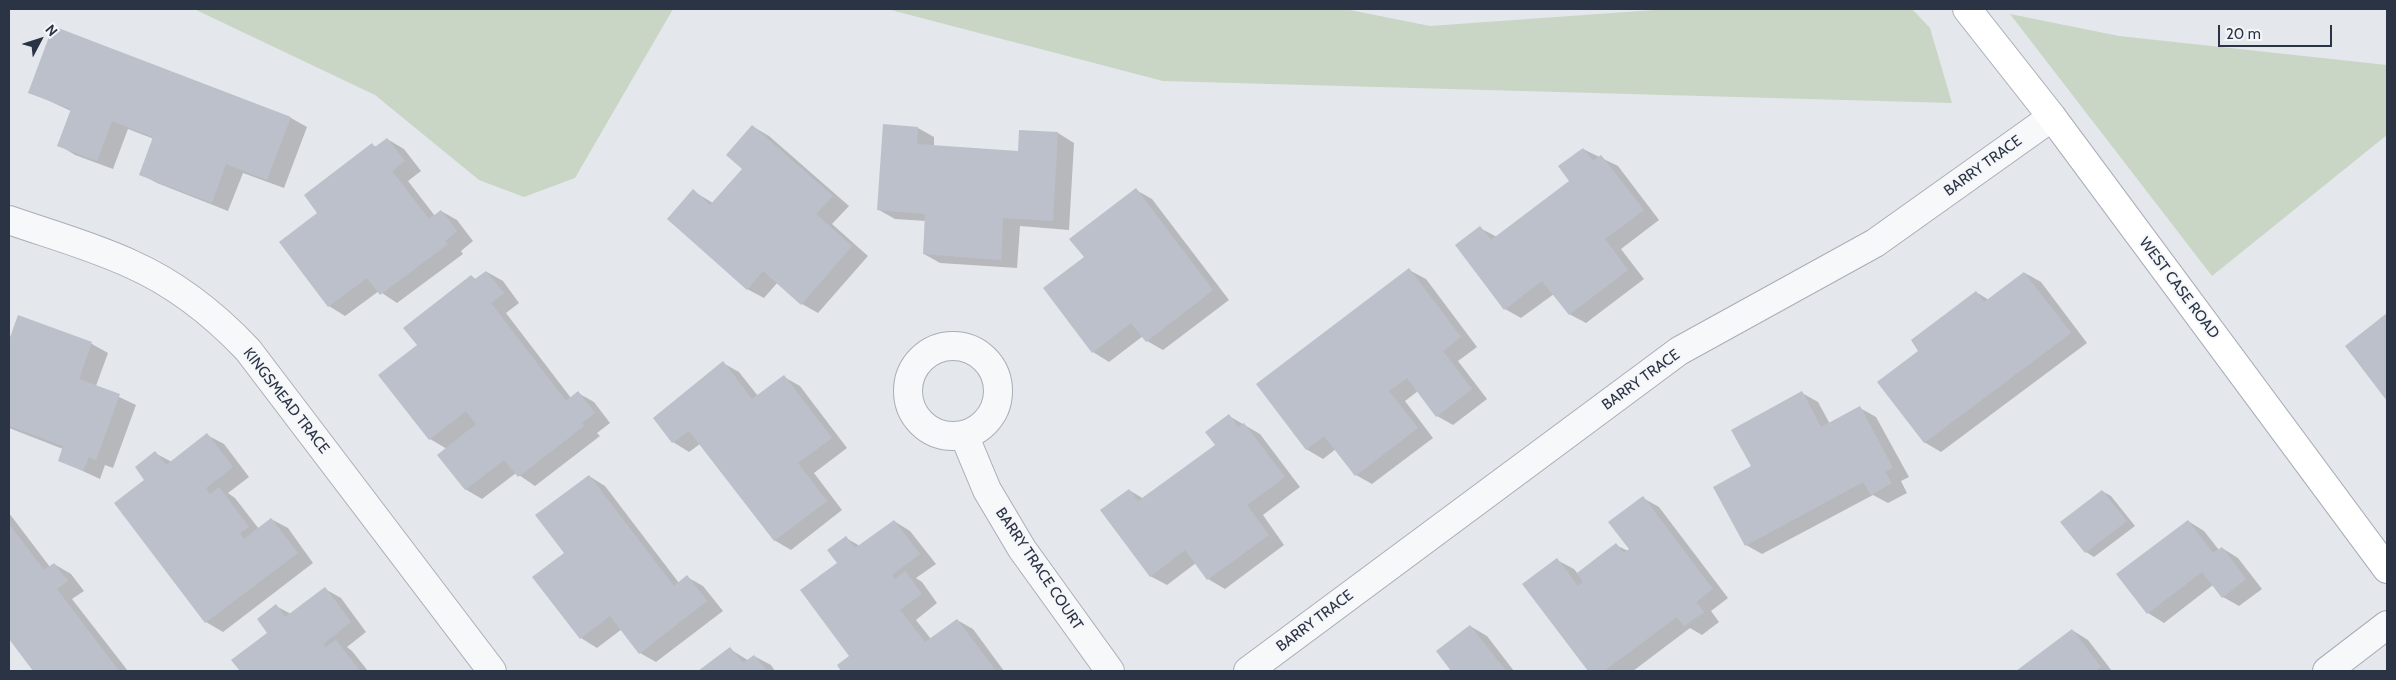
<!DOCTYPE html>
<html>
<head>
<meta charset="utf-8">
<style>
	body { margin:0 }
	#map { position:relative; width:2396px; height:680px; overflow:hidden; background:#e4e7ec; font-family:Cabin,sans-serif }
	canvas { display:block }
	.frame { position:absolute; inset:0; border:10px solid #2b3445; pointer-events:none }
	.north { position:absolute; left:15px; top:15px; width:50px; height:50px; -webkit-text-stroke:4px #f4f6f9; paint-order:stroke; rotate:50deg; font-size:14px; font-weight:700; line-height:20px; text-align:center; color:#2b3445 }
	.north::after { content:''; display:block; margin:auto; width:18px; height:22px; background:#2b3445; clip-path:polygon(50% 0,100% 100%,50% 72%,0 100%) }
	.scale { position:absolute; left:2218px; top:25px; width:114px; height:22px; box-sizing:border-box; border:2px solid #2b3445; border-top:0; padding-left:6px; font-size:15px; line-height:18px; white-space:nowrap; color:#2b3445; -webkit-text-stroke:4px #f4f6f9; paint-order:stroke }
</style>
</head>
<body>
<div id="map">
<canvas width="2396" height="680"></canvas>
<div class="frame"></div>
<div class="north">N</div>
<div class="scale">20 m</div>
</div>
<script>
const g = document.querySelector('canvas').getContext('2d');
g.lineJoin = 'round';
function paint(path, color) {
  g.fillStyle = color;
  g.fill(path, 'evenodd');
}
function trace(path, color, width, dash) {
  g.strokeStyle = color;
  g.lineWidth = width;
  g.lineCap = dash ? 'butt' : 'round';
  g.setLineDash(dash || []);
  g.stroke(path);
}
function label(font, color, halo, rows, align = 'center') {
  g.font = font + ' Cabin,sans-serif';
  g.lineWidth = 4;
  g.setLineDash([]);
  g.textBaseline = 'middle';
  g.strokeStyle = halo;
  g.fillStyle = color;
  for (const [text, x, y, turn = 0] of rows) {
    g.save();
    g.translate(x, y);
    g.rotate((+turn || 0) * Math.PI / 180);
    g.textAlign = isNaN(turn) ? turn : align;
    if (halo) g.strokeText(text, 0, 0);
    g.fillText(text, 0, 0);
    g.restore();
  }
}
const green = new Path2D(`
	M194,9H673L575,178L524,197L479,180L375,95Z
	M887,9H1345L1430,26L1668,9H1912L1930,28L1952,103L1163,81Z
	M2010,14L2119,36L2387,65V135L2212,276Z`);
const shadow = new Path2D(`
	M54,28L291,118L307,127L284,188L243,173L228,211L157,183L140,174L154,139L128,129L113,169L75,155L59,145L71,111L30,92Z
	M752,126L769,136L849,206L832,224L868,256L818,313L802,304L778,282L764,298L747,289L693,191L713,203L743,169Z
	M918,128L934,137V147L1019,153L1020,131L1058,133L1074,143L1069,230L1020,226L1017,268L940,263L924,254L926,221L895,219L879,210Z
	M387,139L404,149L421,171L408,181L435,216L441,211L457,220L473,241L461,251L463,254L397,303L379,291L345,316L329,306L280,242L319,213L372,145L377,147Z
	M1583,149L1618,166L1659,220L1621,249L1644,279L1586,323L1569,314L1554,294L1521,318L1505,309L1480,228L1497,237L1570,181Z
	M1136,190L1152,199L1229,300L1163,350L1147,341L1143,336L1109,362L1093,352Z
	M1409,270L1426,279L1477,347L1458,361L1487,399L1453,425L1437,416L1418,391L1405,401L1433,438L1372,484L1356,475L1336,449L1323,459L1306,449Z
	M487,272L503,281L519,303L506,313L571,398L578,393L594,402L610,423L597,433L600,436L535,486L516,473L482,499L465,489L447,449L430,439L419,346L471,276L477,280Z
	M2025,273L2041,282L2087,343L1941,452L1924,442L1920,351L1976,292L1989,300Z
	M2387,314V399L2347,346Z
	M19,316L92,344L108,353L96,386L136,405L113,468L105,465L100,479L59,460L63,449L9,428V343Z
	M723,363L739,372L758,396L784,377L800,386L847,448L814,473L842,510L791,550L774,540L700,444L689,452L673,442Z
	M1802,393L1818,402L1830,424L1860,408L1876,417L1909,477L1901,481L1907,493L1888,503L1873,495L1762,554L1746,545L1753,467Z
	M1229,416L1260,434L1300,487L1263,515L1284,545L1225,589L1208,579L1196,563L1167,585L1150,576L1129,490L1144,499L1216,445Z
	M207,435L224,444L249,477L228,493L235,498L259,529L271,519L288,528L313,563L223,632L206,622L115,503L146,480L155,453L172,462Z
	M589,476L605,486L679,583L687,577L703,586L723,611L656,662L640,653L622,629L597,648L581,638L566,553Z
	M2102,491L2111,496L2135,526L2094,557L2086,552L2062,522Z
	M1643,498L1659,507L1728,598L1711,611L1719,622L1702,635L1690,628L1633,671H1589L1524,584L1557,560L1574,569L1578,574L1616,545L1628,551L1631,549Z
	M9,513L50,567L54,564L71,574L84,591L72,599L128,671H35L9,637Z
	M894,521L910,531L936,564L916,578L922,582L937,603L916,620L931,639L957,620L973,629L1004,671H843L838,665L851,656L839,563L846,538L860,546Z
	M2188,521L2204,531L2219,550L2222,548L2238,558L2262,589L2239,606L2223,597L2213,585L2164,623L2148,613Z
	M325,589L341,598L366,632L347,647L352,651L368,671H241L233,660L269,633L276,606L291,614Z
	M1470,626L1487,636L1514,671H1453L1438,651Z
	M2072,630L2088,640L2112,671H2018Z
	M730,649L749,661L754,656L771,665L775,671H701Z`);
const building = new Path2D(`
	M53,26L291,117L267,180L226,164L212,203L139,175L153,137L112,121L97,161L57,146L71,109L28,93Z
	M883,124L918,127L917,144L1018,151L1019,130L1058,132L1053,221L1003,218L1001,260L923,254L925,214L877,210Z
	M752,125L833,196L816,214L852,246L801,305L763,271L747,290L667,219L693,189L710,205L742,169L726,155Z
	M387,138L405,161L392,171L429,219L441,210L457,231L445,241L448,244L380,295L367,278L328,307L279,242L317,213L304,195L372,143L375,147Z
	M1583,148L1593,161L1601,155L1644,210L1605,239L1628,270L1569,315L1542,281L1504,310L1455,245L1480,226L1491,240L1569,181L1558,166Z
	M1136,188L1213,290L1146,342L1131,323L1092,353L1043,288L1084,257L1069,239Z
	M1409,268L1461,337L1443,351L1472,389L1436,417L1407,378L1389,391L1418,428L1355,476L1324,436L1306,450L1256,384Z
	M486,271L504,293L491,303L566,401L578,391L595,413L582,423L584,426L518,477L504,460L465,490L437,455L476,424L466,411L429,440L378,375L417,345L403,328L471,275L475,279Z
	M2024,272L2071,333L1924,443L1877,382L1918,351L1911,340L1976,291L1984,302Z
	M2387,313V401L2345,346Z
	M18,315L92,342L79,379L120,394L96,460L89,457L83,471L58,461L63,446L9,426V340Z
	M723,361L752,399L784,375L832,438L798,463L827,501L774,541L689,431L672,443L653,418Z
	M1802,391L1821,427L1860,406L1893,468L1885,472L1892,483L1871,495L1863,482L1745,546L1713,487L1751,466L1731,430Z
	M1229,414L1238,427L1244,423L1285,477L1247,505L1269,535L1207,580L1185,550L1150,577L1100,510L1129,489L1138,501L1215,445L1205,432Z
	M207,433L233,467L206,488L210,494L219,487L249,527L240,533L244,539L271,518L298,553L205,623L114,503L144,480L135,467L155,451L166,465Z
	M589,475L674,586L687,575L707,601L639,654L610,616L580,639L532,577L564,553L535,515Z
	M2102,490L2127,521L2085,553L2060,522Z
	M1643,496L1713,589L1696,602L1704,612L1684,626L1677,617L1604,671H1588L1522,584L1557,558L1578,586L1583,582L1577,573L1616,543L1624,553L1629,549L1608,522Z
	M894,520L920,554L892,575L895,579L905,571L922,594L900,610L925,642L957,619L996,671H841L837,665L849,656L800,590L837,563L827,550L846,536L855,548Z
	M2188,520L2213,553L2222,547L2246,579L2222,598L2202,572L2147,614L2116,574Z
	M9,524L44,570L54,563L68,581L57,589L119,671H33L9,639Z
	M325,587L351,622L323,644L326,647L336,640L360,671H240L231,660L267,633L257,619L276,604L285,617Z
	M1470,625L1506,671H1451L1436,651Z
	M2072,629L2101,667L2095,671H2016Z
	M730,647L743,663L754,655L767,671H698Z`);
const street = new Path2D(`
	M9,220C49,234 92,246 131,264C176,284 215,315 248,350L492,671
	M908 391a45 45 0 1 1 90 0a45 45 0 1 1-90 0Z
	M964,435L987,490L1022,549L1110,671
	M1248,671L1679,351L1875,243L2052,117
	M2327,671L2387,625`);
const secondary = new Path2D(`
	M1967,9L2052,117L2387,569`);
const streetNames = [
	["BARRY TRACE",1983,166,-36],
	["WEST CASE ROAD",2179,288,53],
	["BARRY TRACE",1641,380,-36],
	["KINGSMEAD TRACE",286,401,52],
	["BARRY TRACE COURT",1039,569,56],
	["BARRY TRACE",1315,621,-37]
];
paint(green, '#c9d6c5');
paint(shadow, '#0003');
paint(building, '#bbc0ca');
trace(street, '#a9aeb7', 30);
trace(secondary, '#a9aeb7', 30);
trace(street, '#f7f8fa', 28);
trace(secondary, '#fff', 28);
label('15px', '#2b3445', '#f4f6f9', streetNames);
</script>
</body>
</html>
